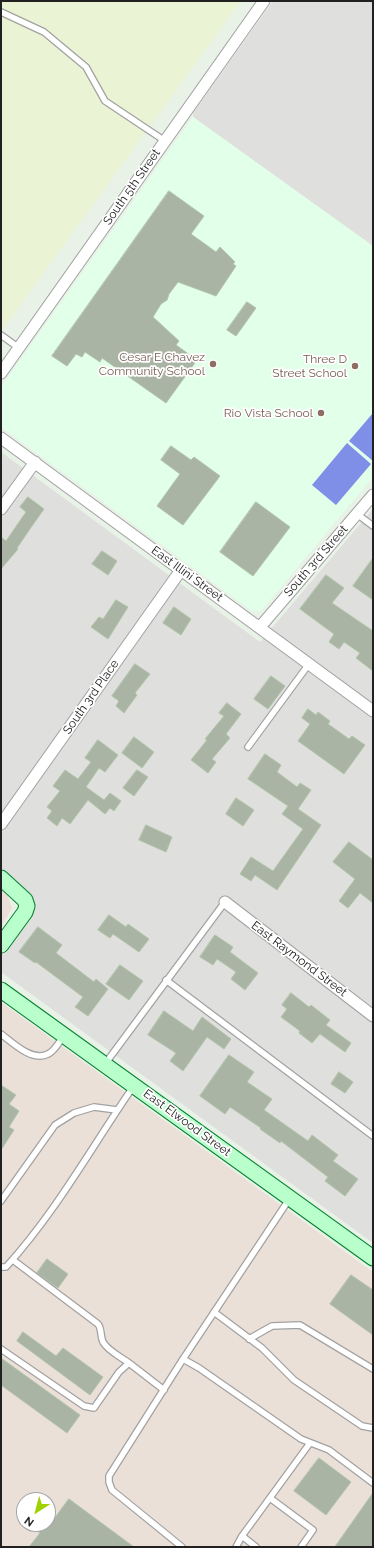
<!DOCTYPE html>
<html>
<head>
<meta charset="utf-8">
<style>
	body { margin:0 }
	#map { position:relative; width:374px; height:1548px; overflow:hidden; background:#e8f2e7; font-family:Raleway,sans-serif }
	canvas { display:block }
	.frame { position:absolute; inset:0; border:2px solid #212121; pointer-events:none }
	.north { position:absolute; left:16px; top:1492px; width:40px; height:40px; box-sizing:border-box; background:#fff; border:1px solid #a6a6a6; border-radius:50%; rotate:216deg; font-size:11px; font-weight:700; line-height:16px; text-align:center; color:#212121 }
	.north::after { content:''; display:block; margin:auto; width:14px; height:18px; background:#a0d100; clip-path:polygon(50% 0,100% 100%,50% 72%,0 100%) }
</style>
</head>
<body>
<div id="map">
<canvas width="374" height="1548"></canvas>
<div class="frame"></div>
<div class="north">N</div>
</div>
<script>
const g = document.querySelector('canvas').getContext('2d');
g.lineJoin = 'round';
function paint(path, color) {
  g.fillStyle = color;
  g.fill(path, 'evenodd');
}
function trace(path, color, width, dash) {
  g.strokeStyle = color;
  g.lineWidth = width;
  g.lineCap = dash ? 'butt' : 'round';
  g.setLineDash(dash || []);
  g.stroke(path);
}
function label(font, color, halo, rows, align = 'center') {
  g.font = font + ' Raleway,sans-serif';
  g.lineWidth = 3.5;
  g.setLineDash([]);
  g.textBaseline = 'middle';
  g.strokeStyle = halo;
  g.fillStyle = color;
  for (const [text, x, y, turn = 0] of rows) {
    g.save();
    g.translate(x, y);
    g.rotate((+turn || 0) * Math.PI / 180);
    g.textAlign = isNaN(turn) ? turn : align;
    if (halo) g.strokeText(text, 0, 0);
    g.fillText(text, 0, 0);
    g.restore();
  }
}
const residential = new Path2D(`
	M273,1H373V246L193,117V113Z
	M1,452L260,642L373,509V1243L1,972V956L24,924L26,910L1,871Z`);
const commercial = new Path2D(`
	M1,1H241L1,332Z`);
const industrial = new Path2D(`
	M1,890L7,895L12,908L1,927Z
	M1,1002L373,1272V1547H1ZM24,1500H48V1524H24Z`);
const education = new Path2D(`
	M193,117L373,246V477L261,611H252L1,427V387Z`);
const pitch = new Path2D(`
	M373,413V461L349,441Z
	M347,443L371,464L336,505L312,485Z`);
const building = new Path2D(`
	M169,191L204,216L191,234L216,252L220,247L235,262L233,264L236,266L216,296L178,282L169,294L167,300L161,304L153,317L179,341L176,345L197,360L166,403L102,358L100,362L85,352L82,357L76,354L67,366L52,356Z
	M247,302L256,308L236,336L227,330Z
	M171,446L191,460L194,457L220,476L183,525L157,506L180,474L161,460Z
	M28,497L44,509L32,526L17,548L18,549L1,569V537L6,541L26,512L20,507Z
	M256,502L290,527L253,576L220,552Z
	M102,551L117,561L108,575L92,564Z
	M373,558V600L353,586Z
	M326,575L344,588L332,603L373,631V671L356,658L360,653L344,642L339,649L329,642L334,634L300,609Z
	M116,600L128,607L108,639L91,627L99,617L103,619Z
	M174,607L191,619L181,635L163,623Z
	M135,664L150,674L135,693L137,695L124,713L116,706L119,701L112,696Z
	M271,676L285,686L268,709L254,699Z
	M227,703L241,714L226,734L230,738L212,759L216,762L208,773L191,760L207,740L205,739L224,716L219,713Z
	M308,709L316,715L318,712L330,721L328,724L349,739L352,736L365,745L344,774L298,741L310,724L302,718Z
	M134,737L154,752L142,768L122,753Z
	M98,740L118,755L105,772L99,768L86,787L104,800L110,793L121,801L114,811L110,808L105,814L88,800L70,824L62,818L57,826L47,818L52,811L47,807L60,791L53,786L65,770L78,779L91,762L85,758Z
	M265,754L281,765L277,772L297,787L300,783L311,790L298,809L321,825L277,890L255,875L251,881L240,874L251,857L273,871L303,829L282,814L288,806L248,779Z
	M137,770L148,777L134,796L123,788Z
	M236,798L254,810L243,826L226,814Z
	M146,825L172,837L166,852L139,840Z
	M349,842L373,860V903L360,893L348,908L339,901L355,879L333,862Z
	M109,915L126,927L128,924L149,939L139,952L113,934L110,938L98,930Z
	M38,927L62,945L56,953L94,982L96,979L108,989L88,1016L75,1007L83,997L36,962L35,963L19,952Z
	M215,935L233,947L230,952L258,973L245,990L231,979L236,972L217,959L213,965L200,957Z
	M120,965L143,981L129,1000L106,984Z
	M291,993L309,1007L311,1005L330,1020L326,1025L351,1043L345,1052L320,1034L312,1043L299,1033L300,1031L281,1017L287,1009L282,1005Z
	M164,1011L193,1031L202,1017L231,1039L224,1049L207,1037L183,1071L170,1061L176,1053L148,1035Z
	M229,1055L254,1072L247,1082L272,1099L264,1110L308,1141L312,1135L338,1155L333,1161L358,1179L345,1196L325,1181L328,1177L281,1141L280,1143L260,1129L261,1128L230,1107L225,1114L200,1096Z
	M339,1072L353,1082L345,1093L331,1084Z
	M1,1085L16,1095L9,1104L19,1111L9,1127L14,1130L1,1150Z
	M47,1259L68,1274L58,1288L37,1273Z
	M351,1275L373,1290V1335L330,1304Z
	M23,1332L56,1356L63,1348L103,1377L90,1395L17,1341Z
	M1,1358L80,1415L67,1433L1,1385Z
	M319,1458L351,1482L326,1515L294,1491Z
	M373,1493V1547H335Z
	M69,1499L134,1547H29L40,1533L28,1524H50Z`);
const lane = new Path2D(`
	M1,12L44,32L86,67L105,101L165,141
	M1,335L19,348
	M357,514L373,526
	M248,747L309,664
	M166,980L373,1136
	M1,1034C13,1043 32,1062 48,1054C55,1051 59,1042 63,1037
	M105,1064L225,902
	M1,1201L55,1125L74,1113L94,1107L117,1110
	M13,1260L98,1324C102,1329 100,1336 103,1342C108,1351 121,1357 129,1363
	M1,1267H6C56,1212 91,1148 133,1087
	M214,1312L262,1348L294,1380L362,1426L373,1428
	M249,1339L272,1326L300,1325L373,1369
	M1,1349L84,1406L94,1408L119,1372L129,1363L164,1390
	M183,1359L290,1198
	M270,1498L313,1530L301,1547
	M242,1536L256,1547
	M182,1547L112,1490L109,1482V1476L183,1359L199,1368L301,1439L329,1450L373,1483
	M236,1547L242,1536L310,1443`);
const street = new Path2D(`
	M1,373L264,1
	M1,438L373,711
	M1,509L35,462
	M260,627L373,495
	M1,824L181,570
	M225,902L373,1016`);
const secondary = new Path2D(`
	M1,878L25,900L27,906L25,912L1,945
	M1,990L373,1258`);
const markers = [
	[213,364,4,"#8d6e63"],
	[355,366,4,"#8d6e63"],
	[321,413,4,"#8d6e63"]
];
const streetNames = [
	["South 5th Street",132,187,-55],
	["South 3rd Street",316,561,-49],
	["East Illini Street",187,574,36],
	["South 3rd Place",91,697,-55],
	["East Raymond Street",299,959,37],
	["East Elwood Street",187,1123,36]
];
const educationNames = [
	["Cesar E Chavez",205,357],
	["Community School",205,371],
	["Three D",347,359],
	["Street School",347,373],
	["Rio Vista School",313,413]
];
paint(residential, '#dfdfde');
paint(commercial, '#ebf3d5');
paint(industrial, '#ebe0d8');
paint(education, '#e2ffe9');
paint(pitch, '#7f8ee7');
paint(building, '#aab4a5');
trace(building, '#b1c5a7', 1);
trace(lane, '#a2a2a2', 8);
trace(street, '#a2a2a2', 13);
trace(secondary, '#007f2c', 17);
trace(lane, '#fff', 5.5);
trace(street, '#fff', 11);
trace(secondary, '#b8ffcc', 15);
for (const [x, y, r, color] of markers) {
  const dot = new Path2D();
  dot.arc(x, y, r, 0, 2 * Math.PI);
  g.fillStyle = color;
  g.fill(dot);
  trace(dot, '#fff', 1.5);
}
label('12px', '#212121', '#fff', streetNames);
label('12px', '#785e54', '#fff', educationNames, 'right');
</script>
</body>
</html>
